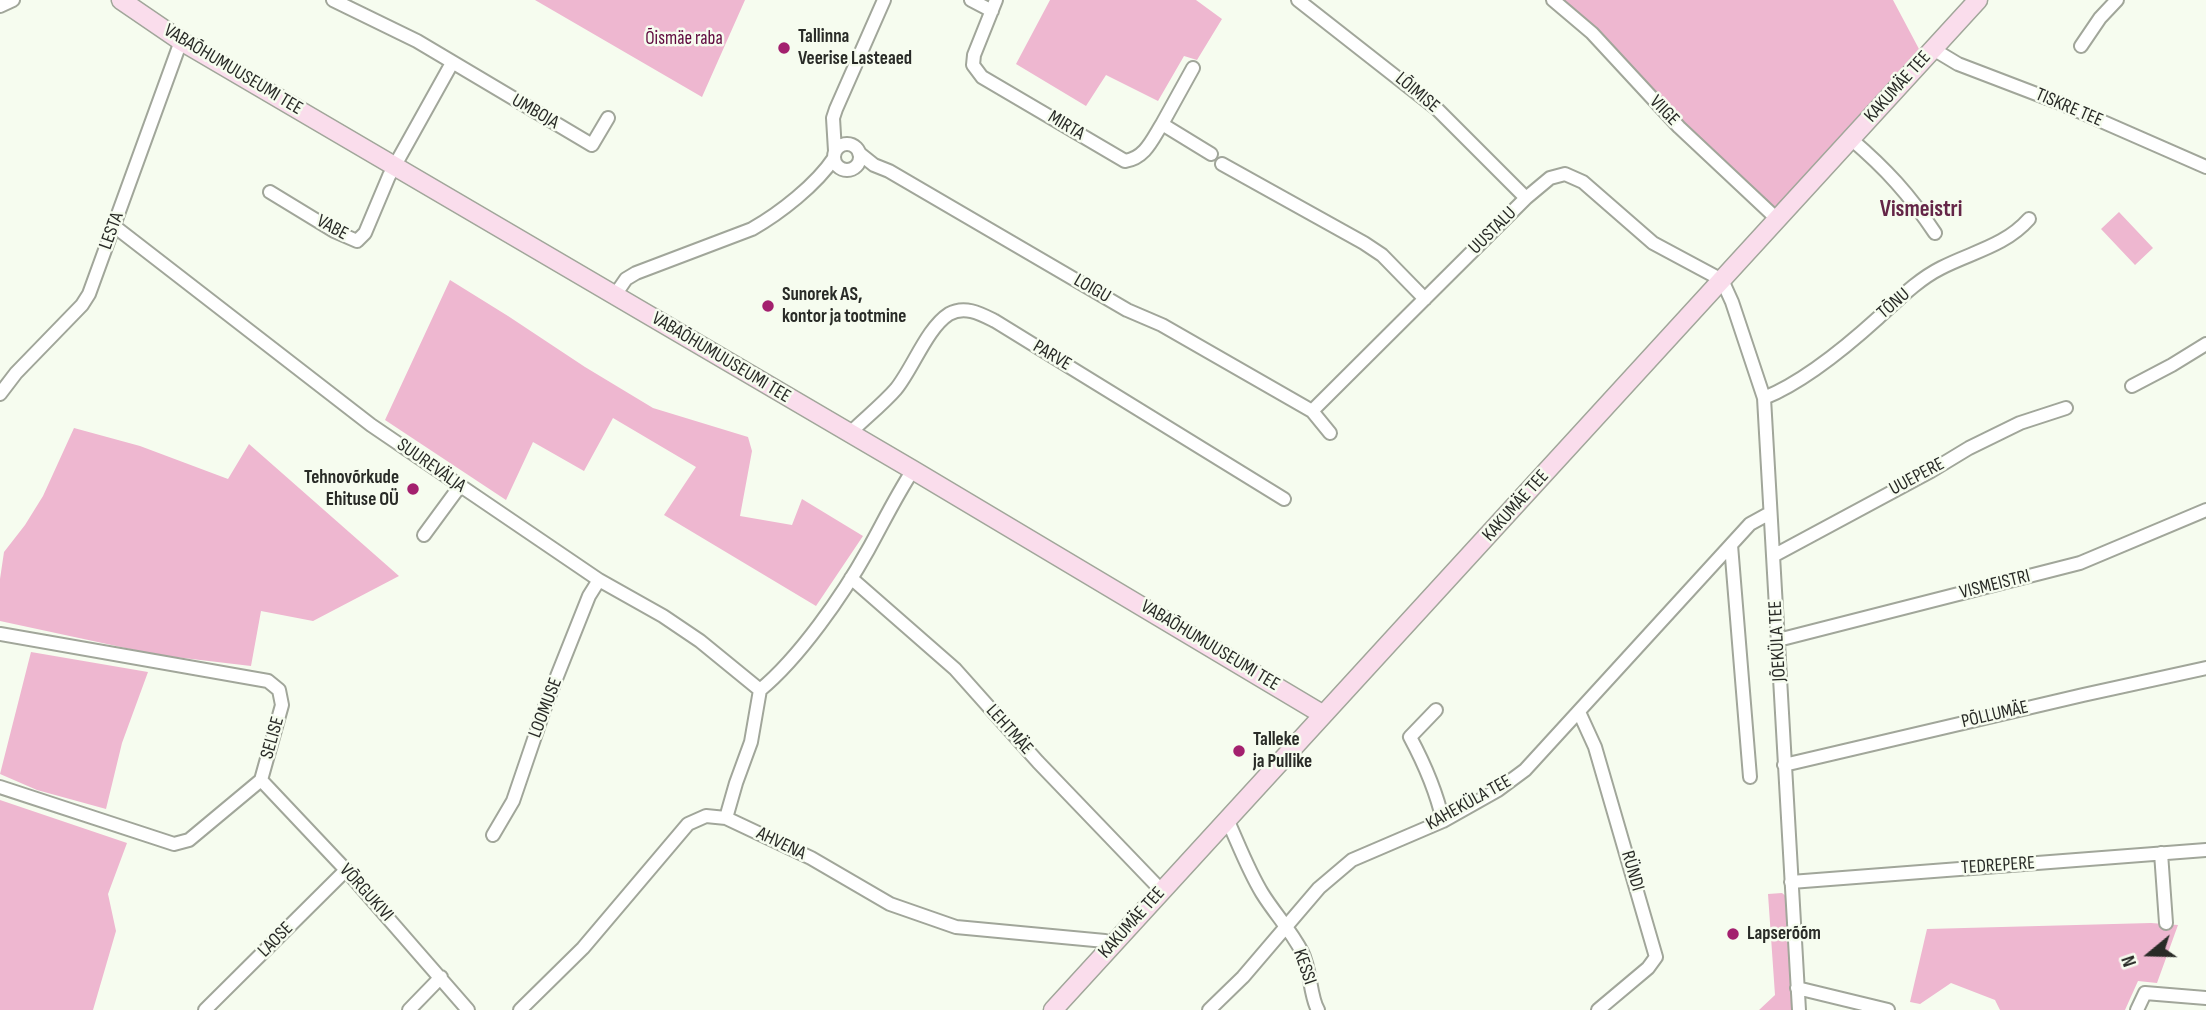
<!DOCTYPE html>
<html>
<head>
<meta charset="utf-8">
<style>
	body { margin:0 }
	#map { position:relative; width:2206px; height:1010px; overflow:hidden; background:#f6fcef; font-family:"Sofia Sans Condensed",sans-serif }
	canvas { display:block }
	.north { position:absolute; left:2115px; top:919px; width:70px; height:70px; -webkit-text-stroke:5px #f6fcef; paint-order:stroke; rotate:251deg; font-size:19px; font-weight:700; line-height:28px; text-align:center; color:#292b27 }
	.north::after { content:''; display:block; margin:auto; width:24px; height:32px; background:#292b27; clip-path:polygon(50% 0,100% 100%,50% 72%,0 100%) }
</style>
</head>
<body>
<div id="map">
<canvas width="2206" height="1010"></canvas>
<div class="north">N</div>
</div>
<script>
const g = document.querySelector('canvas').getContext('2d');
g.lineJoin = 'round';
function paint(path, color) {
  g.fillStyle = color;
  g.fill(path, 'evenodd');
}
function trace(path, color, width, dash) {
  g.strokeStyle = color;
  g.lineWidth = width;
  g.lineCap = dash ? 'butt' : 'round';
  g.setLineDash(dash || []);
  g.stroke(path);
}
function label(font, color, halo, rows, align = 'center') {
  g.font = font + ' "Sofia Sans Condensed",sans-serif';
  g.lineWidth = 5;
  g.setLineDash([]);
  g.textBaseline = 'middle';
  g.strokeStyle = halo;
  g.fillStyle = color;
  for (const [text, x, y, turn = 0] of rows) {
    g.save();
    g.translate(x, y);
    g.rotate((+turn || 0) * Math.PI / 180);
    g.textAlign = isNaN(turn) ? turn : align;
    if (halo) g.strokeText(text, 0, 0);
    g.fillText(text, 0, 0);
    g.restore();
  }
}
const green = new Path2D(`
	M535,0H745L702,97Z
	M1050,0H1196L1222,19L1197,60L1184,56L1158,101L1106,75L1086,106L1016,64Z
	M1558,0H1893L1919,49L1773,210L1695,138Z
	M2119,212L2153,248L2135,265L2101,229Z
	M450,280L508,316L585,367L653,408L748,437L752,451L740,516L792,525L802,499L863,536L816,606L664,515L696,467L613,418L584,471L533,442L506,500L385,420Z
	M74,428L140,446L228,479L249,444L399,576L313,621L261,611L251,666L158,655L0,621V579L4,552L25,525L43,496Z
	M31,652L148,672L122,743L106,809L37,790L0,774Z
	M0,800L127,843L108,894L116,931L93,1010H0Z
	M1782,893L1787,897L1792,1010H1759L1775,995L1768,894Z
	M2151,923L2178,925L2157,983L2138,981L2125,1010H2000L1995,1000L1951,983L1920,1004L1910,1002L1927,929Z`);
const street = new Path2D(`
	M333,0L417,41L592,145L608,118
	M971,0L992,11
	M996,0L974,55L973,65L982,77L1125,161C1145,158 1152,140 1162,124L1211,154
	M1298,0L1437,109L1526,198
	M1553,0L1592,33L1679,127L1777,219
	M0,6L13,0
	M2081,46L2100,18L2117,0
	M1933,49L1958,64L2060,103L2206,167
	M1162,124L1193,68
	M1851,139C1886,169 1909,194 1935,233
	M834 157a13 13 0 1 1 26 0a13 13 0 1 1-26 0Z
	M835,151L833,118L836,109L884,0
	M859,153L874,165L889,171L1127,310L1162,325L1312,411L1330,433
	M1222,164L1364,243L1382,255L1425,299
	M270,192L334,231L357,241L365,233L389,176L452,63
	M114,226L371,425L599,580L663,616L700,641L760,690
	M615,295L626,279L636,273L752,229C780,213 816,185 834,158
	M2132,386L2172,365L2206,344
	M0,394L16,373L82,305L89,294L181,41
	M1764,398C1804,382 1846,347 1878,318C1897,301 1917,280 1941,268C1972,252 2005,246 2029,219
	M1312,411L1526,198L1550,178L1565,174L1583,182L1653,243L1722,280L1732,302L1764,398L1799,1010
	M849,434C864,419 882,405 896,389C913,368 927,328 949,314C965,305 981,314 995,321L1284,499
	M424,535L460,486
	M1731,545L1750,777
	M1773,556L1931,471L1969,448L2020,423L2066,408
	M851,578L955,669L1038,762L1161,890
	M0,634L268,681L279,690L282,705L261,780L189,840L174,844L0,787
	M1778,640L2080,563L2206,510
	M1436,710L1410,737C1425,765 1436,790 1443,821
	M1579,712L1595,747L1656,957L1648,968L1598,1010
	M1784,765L2083,695L2206,668
	M261,780L346,870L468,1010
	M726,818L736,783L751,742L760,690C799,658 843,595 868,550C883,523 896,496 913,470
	M1227,819C1238,843 1248,870 1262,893C1275,914 1290,929 1302,952C1311,970 1310,997 1318,1010
	M493,835L513,801L546,704L589,596L599,580
	M2161,853L2166,923
	M1791,882L2206,850
	M1797,988L1888,1010
	M205,1010L346,870
	M409,1010L441,977
	M520,1010L583,948L688,824L706,816L726,818L811,858L890,904L956,927L1105,941L1111,945
	M1209,1010L1243,977L1319,888L1352,860L1443,821L1498,790L1525,770L1750,524L1770,513
	M2137,1010L2145,993L2206,998`);
const secondary = new Path2D(`
	M121,0L181,41L913,470L1322,714
	M1053,1010L1978,0`);
const markers = [
	[784,48,7,"#a3206e"],
	[768,306,7,"#a3206e"],
	[413,489,7,"#a3206e"],
	[1239,751,7,"#a3206e"],
	[1733,934,7,"#a3206e"]
];
const poiNames = [
	["Tallinna",798,37],
	["Veerise Lasteaed",798,59],
	["Sunorek AS,",782,295],
	["kontor ja tootmine",782,317],
	["Tehnovõrkude",399,478,"right"],
	["Ehituse OÜ",399,500,"right"],
	["Talleke",1253,740],
	["ja Pullike",1253,762],
	["Lapserõõm",1747,934]
];
const parkNames = [
	["Õismäe raba",684,39]
];
const streetNames = [
	["VABAÕHUMUUSEUMI TEE",233,70,31],
	["KAKUMÄE TEE",1898,87,-48],
	["LÕIMISE",1417,93,40],
	["TISKRE TEE",2069,108,23],
	["VIIGE",1664,111,46],
	["UMBOJA",535,112,30],
	["MIRTA",1066,126,31],
	["VABE",332,228,28],
	["LESTA",112,231,-70],
	["UUSTALU",1493,231,-45],
	["LOIGU",1092,289,30],
	["TÕNU",1894,304,-41],
	["PARVE",1052,356,31],
	["VABAÕHUMUUSEUMI TEE",721,358,31],
	["SUUREVÄLJA",431,466,35],
	["UUEPERE",1917,477,-28],
	["KAKUMÄE TEE",1516,506,-48],
	["VISMEISTRI",1995,585,-14],
	["JÕEKÜLA TEE",1778,641,-93],
	["VABAÕHUMUUSEUMI TEE",1210,646,31],
	["LOOMUSE",546,708,-69],
	["PÕLLUMÄE",1995,715,-13],
	["LEHTMÄE",1009,730,48],
	["SELISE",273,738,-74],
	["KAHEKÜLA TEE",1469,803,-29],
	["AHVENA",781,844,26],
	["TEDREPERE",1998,866,-4],
	["RÜNDI",1632,871,74],
	["VÕRGUKIVI",366,893,48],
	["KAKUMÄE TEE",1132,923,-48],
	["LAOSE",276,940,-45],
	["KESSI",1304,967,71]
];
const quarterNames = [
	["Vismeistri",1921,210]
];
paint(green, '#eeb7d0');
trace(street, '#a1a69a', 16);
trace(secondary, '#a1a69a', 21);
trace(street, '#fff', 12);
trace(secondary, '#faddec', 18);
for (const [x, y, r, color] of markers) {
  const dot = new Path2D();
  dot.arc(x, y, r, 0, 2 * Math.PI);
  g.fillStyle = color;
  g.fill(dot);
  trace(dot, '#f6fcef', 2.5);
}
label('bold 19px', '#292b27', '#f6fcef', poiNames, 'left');
label('19px', '#5e073d', '#f6fcef', parkNames);
label('19px', '#292b27', '#f6fcef', streetNames);
label('bold 23px', '#642547', '#f6fcef', quarterNames);
</script>
</body>
</html>
